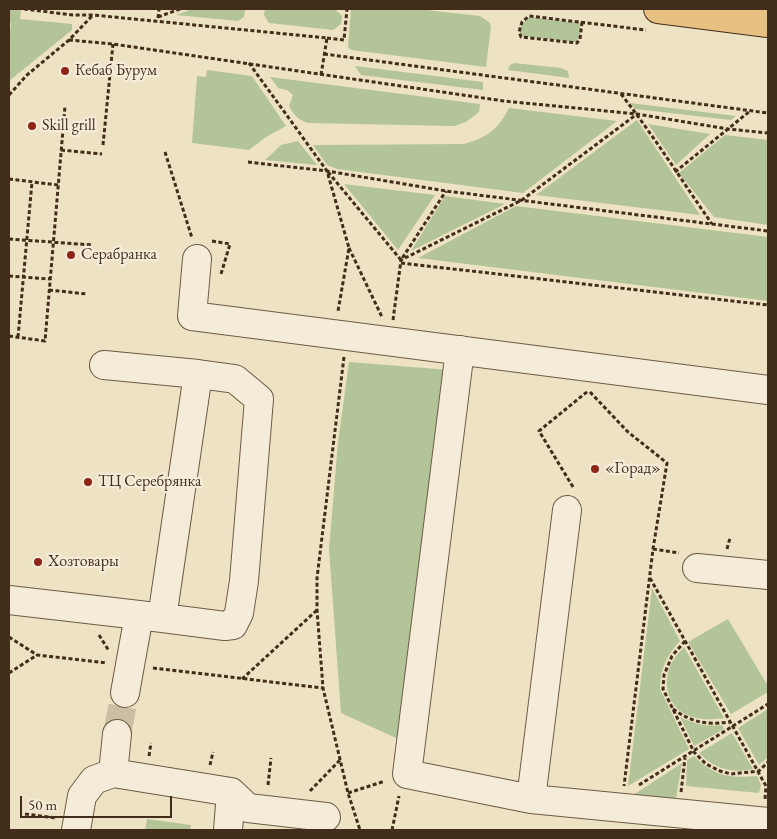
<!DOCTYPE html>
<html>
<head>
<meta charset="utf-8">
<style>
	body { margin:0 }
	#map { position:relative; width:777px; height:839px; overflow:hidden; background:#eee2c4; font-family:"EB Garamond",serif }
	canvas { display:block }
	.frame { position:absolute; inset:0; border:10px solid #422c1a; pointer-events:none }
	.scale { position:absolute; left:20px; top:796px; width:152px; height:22px; box-sizing:border-box; border:2px solid #422c1a; border-top:0; padding-left:6px; font-size:15px; line-height:18px; white-space:nowrap; color:#422c1a; -webkit-text-stroke:4px #f4ecd9; paint-order:stroke }
</style>
</head>
<body>
<div id="map">
<canvas width="777" height="839"></canvas>
<div class="frame"></div>
<div class="scale">50 m</div>
</div>
<script>
const g = document.querySelector('canvas').getContext('2d');
g.lineJoin = 'round';
function paint(path, color) {
  g.fillStyle = color;
  g.fill(path, 'evenodd');
}
function trace(path, color, width, dash) {
  g.strokeStyle = color;
  g.lineWidth = width;
  g.lineCap = dash ? 'butt' : 'round';
  g.setLineDash(dash || []);
  g.stroke(path);
}
function label(font, color, halo, rows, align = 'center') {
  g.font = font + ' "EB Garamond",serif';
  g.lineWidth = 4.5;
  g.setLineDash([]);
  g.textBaseline = 'middle';
  g.strokeStyle = halo;
  g.fillStyle = color;
  for (const [text, x, y, turn = 0] of rows) {
    g.save();
    g.translate(x, y);
    g.rotate((+turn || 0) * Math.PI / 180);
    g.textAlign = isNaN(turn) ? turn : align;
    if (halo) g.strokeText(text, 0, 0);
    g.fillText(text, 0, 0);
    g.restore();
  }
}
const green = new Path2D(`
	M9,9H21L20,19L72,24V30L9,81V44L11,23H9Z
	M193,9H245L244,17L238,21L176,15Z
	M265,9L336,10L342,16L341,24L333,30L269,23L264,15Z
	M351,9H418L480,16L489,22L491,26L486,67L351,50L348,47Z
	M530,17L579,23C582,28 580,38 576,42L521,36C517,29 523,21 530,17Z
	M514,63L561,68L568,71L569,78L508,70L510,65Z
	M355,66L483,82V90L361,75Z
	M207,70L252,76L286,126L266,137L249,150L192,143L197,76L206,77Z
	M270,77L480,104L479,112L466,122L454,126L308,123C298,120 294,115 289,106L293,95L287,90L278,88Z
	M630,103L736,116L731,120L635,109Z
	M509,108L617,121L523,193L337,169L327,165L313,145L464,144C486,138 499,129 509,108Z
	M637,120L700,215L536,195Z
	M648,124L710,134L676,165Z
	M725,135L768,140V225L714,217L679,173Z
	M298,141L317,165L265,160L281,145Z
	M344,184L435,195L398,250Z
	M445,196L505,204L411,251Z
	M516,206L768,237V301L418,258Z
	M349,362L450,370L405,742L341,713L329,549L338,442Z
	M652,588L680,641C667,655 660,669 660,689L689,749L628,786Z
	M728,619L768,686V692L731,714L688,642Z
	M684,647L724,718C711,720 696,720 685,714C665,704 662,676 674,659C676,655 681,651 684,647Z
	M768,709V757L759,765L738,728Z
	M680,717C695,724 705,727 722,725L724,729L694,746Z
	M732,733L753,769C731,774 714,768 699,753Z
	M694,756C715,777 730,778 757,776L761,785L759,793L686,786L687,760Z
	M682,763L675,804L627,799Z
	M147,819L191,825L190,830H145Z`);
const minorTunnel = new Path2D(`
	M117,734L125,693`);
const path = new Path2D(`
	M24,9L73,15H93L327,38L321,75
	M158,17L180,9
	M158,18L159,9
	M582,22L580,39L577,43L521,37L519,32L522,22L529,16L646,30
	M327,38L344,40L347,9
	M69,40L113,44L504,101L637,114L728,129L768,133
	M324,54L768,113
	M249,63L327,171L349,248L338,311
	M621,94C654,136 682,181 712,224
	M9,95L27,75L69,40L93,15
	M103,145L113,44
	M61,150L102,154
	M165,152L192,238
	M248,162L327,171L446,191L768,231
	M328,172L401,260L446,191
	M675,172L750,111
	M9,179L58,185
	M9,239L93,245
	M212,241L230,244L221,274
	M349,248L382,317
	M401,263L768,305
	M9,276L50,279
	M49,290L87,294
	M393,320L401,260L522,200L637,114
	M9,336L45,341L65,106
	M18,337L32,182
	M344,357L317,578V610L323,688L348,793L360,830
	M590,392L628,432L667,463L653,549L624,786
	M573,487L539,431L588,391
	M653,549L679,553
	M727,549L730,538
	M650,578L766,786L765,799
	M99,635L109,651
	M9,637L37,655L107,663
	M685,641L672,656L664,675L663,689L694,752L706,764L720,771L731,774L759,771L768,762
	M153,668L323,688
	M9,673L37,655
	M242,679L317,610
	M673,709C693,723 706,725 730,722
	M149,756L151,743
	M210,765L213,752
	M268,785L271,758
	M639,785L768,704
	M310,791L340,760
	M681,792L685,758
	M348,793L385,781
	M25,814L56,818
	M392,830L399,796`);
const minor = new Path2D(`
	M197,259L192,316L768,390
	M460,350L407,774L531,799L768,822
	M104,365L198,374L162,618
	M697,568L768,575
	M9,600L139,615L225,626L233,625L239,613L244,581L259,399L235,379L198,374
	M125,693L139,615
	M113,773L117,734
	M531,799L567,510
	M76,830L82,796L94,780L113,773L231,792L248,808L326,817
	M228,830L231,792`);
const major = new Path2D(`
	M658,9L768,23`);
const markers = [
	[65,71,5,"#8f2418"],
	[32,126,5,"#8f2418"],
	[71,255,5,"#8f2418"],
	[595,469,5,"#8f2418"],
	[88,482,5,"#8f2418"],
	[38,562,5,"#8f2418"]
];
const poiNames = [
	["Кебаб Бурум",75,71],
	["Skill grill",42,126],
	["Серабранка",81,255],
	["«Горад»",605,469],
	["ТЦ Серебрянка",98,482],
	["Хозтовары",48,562]
];
paint(green, '#b3c499');
trace(minorTunnel, '#ccbea2', 28, [28, 14]);
trace(minor, '#6d5a44', 30);
trace(major, '#422c1a', 30);
trace(path, '#422c1a', 3, [4, 2.5]);
trace(minor, '#f4ecd9', 28);
trace(major, '#e7c182', 28);
for (const [x, y, r, color] of markers) {
  const dot = new Path2D();
  dot.arc(x, y, r, 0, 2 * Math.PI);
  g.fillStyle = color;
  g.fill(dot);
  trace(dot, '#f4ecd9', 2);
}
label('16px', '#422c1a', '#f4ecd9', poiNames, 'left');
</script>
</body>
</html>
